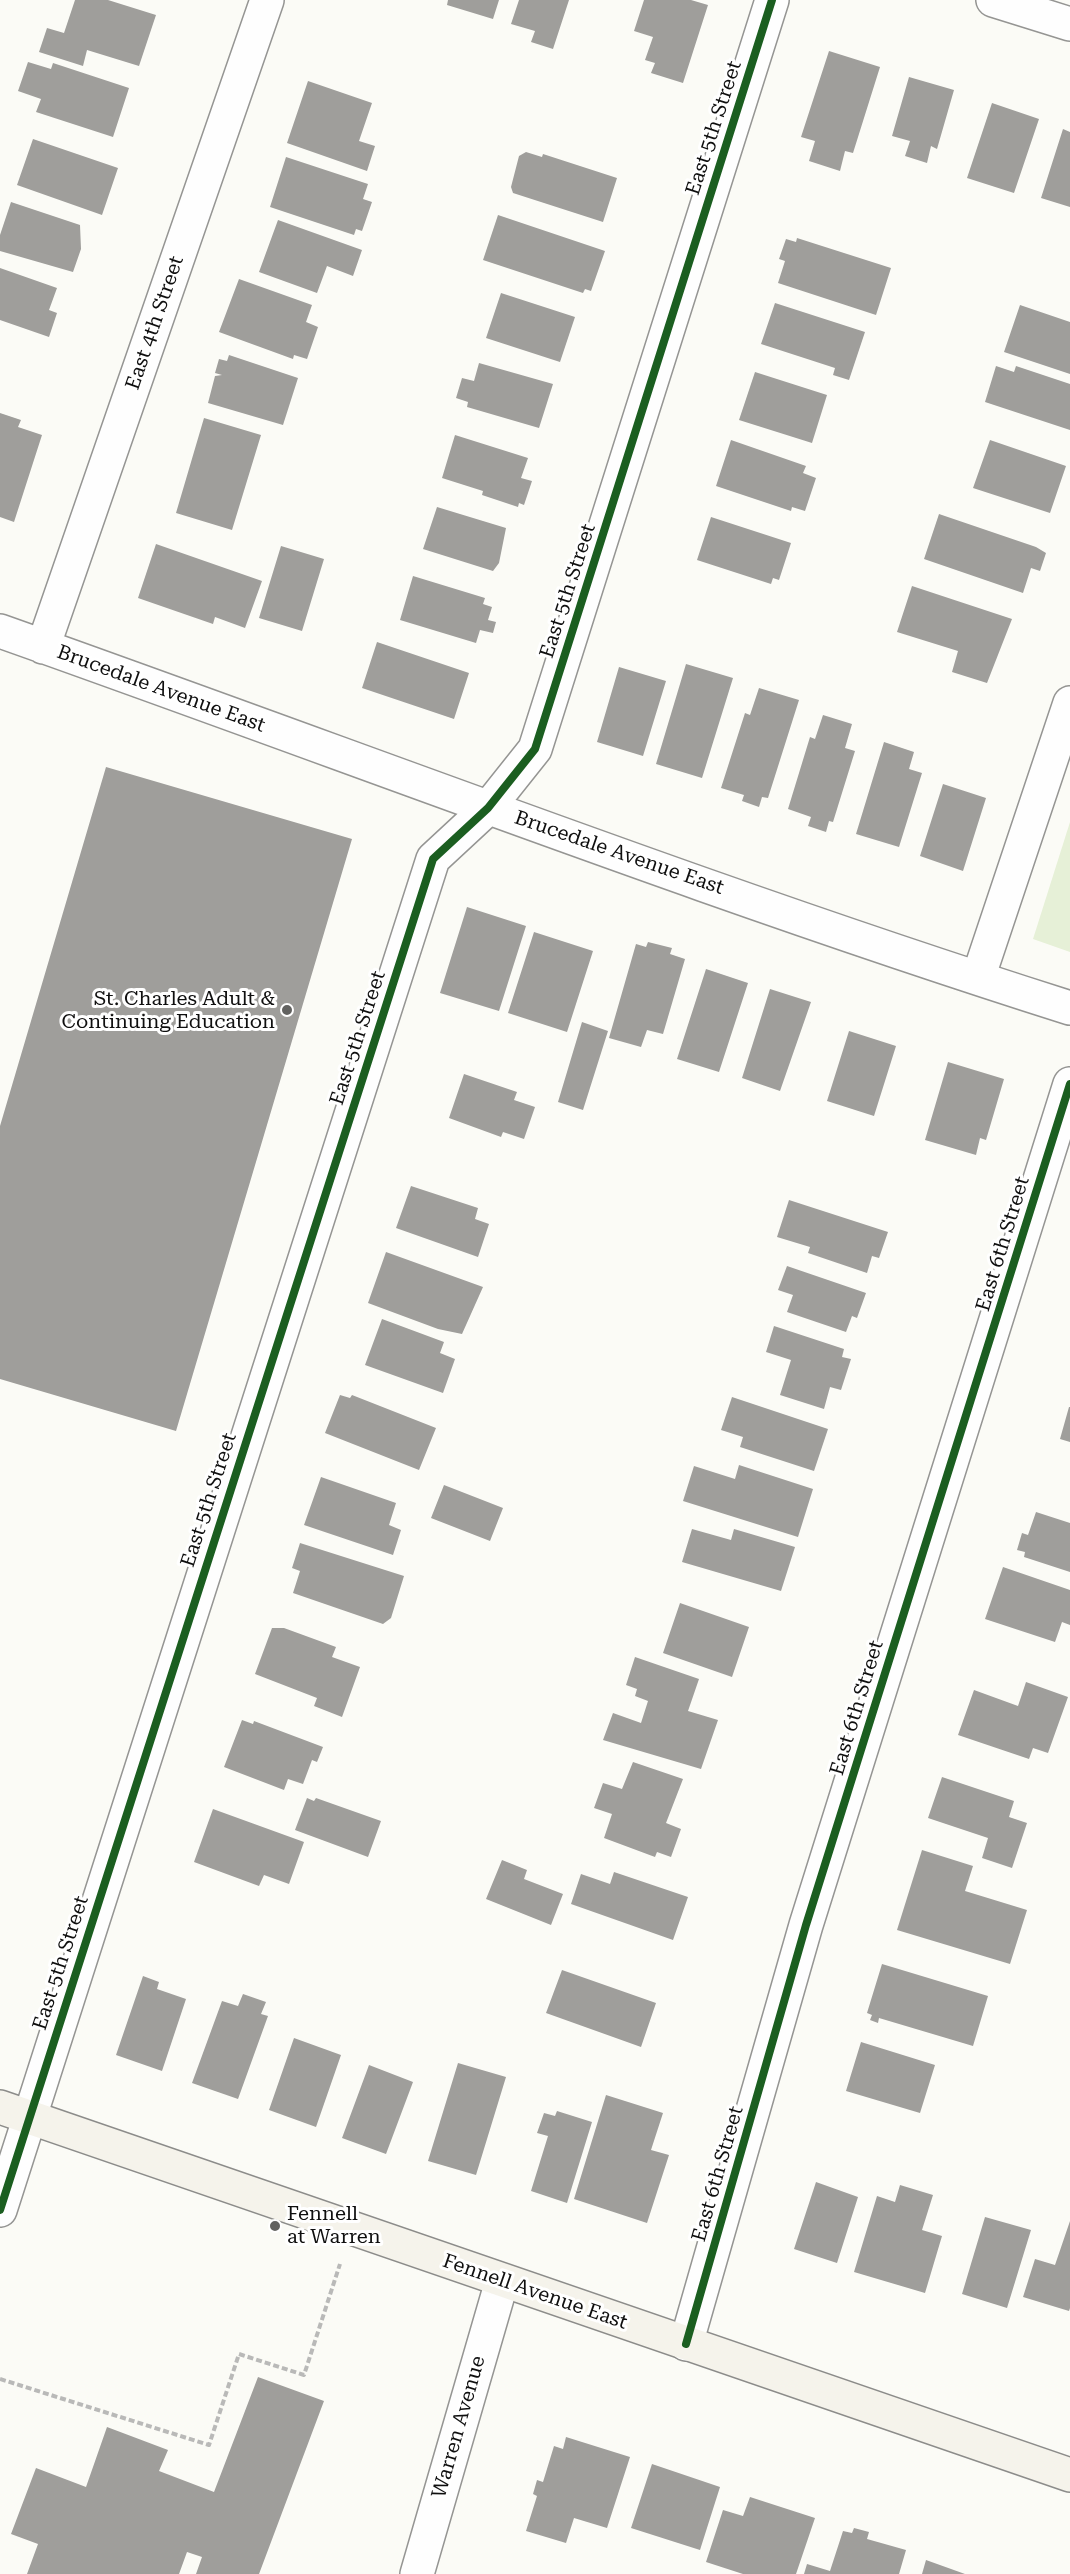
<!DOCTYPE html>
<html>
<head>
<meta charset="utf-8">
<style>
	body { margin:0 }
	canvas { display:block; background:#fbfbf6 }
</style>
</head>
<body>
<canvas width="1070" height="2574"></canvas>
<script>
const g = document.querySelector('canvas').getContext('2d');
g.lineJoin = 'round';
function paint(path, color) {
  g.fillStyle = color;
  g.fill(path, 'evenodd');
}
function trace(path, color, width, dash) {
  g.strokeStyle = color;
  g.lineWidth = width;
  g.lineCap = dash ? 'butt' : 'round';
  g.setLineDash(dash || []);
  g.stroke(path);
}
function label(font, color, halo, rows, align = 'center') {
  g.font = font + ' "Roboto Serif",serif';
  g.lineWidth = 6;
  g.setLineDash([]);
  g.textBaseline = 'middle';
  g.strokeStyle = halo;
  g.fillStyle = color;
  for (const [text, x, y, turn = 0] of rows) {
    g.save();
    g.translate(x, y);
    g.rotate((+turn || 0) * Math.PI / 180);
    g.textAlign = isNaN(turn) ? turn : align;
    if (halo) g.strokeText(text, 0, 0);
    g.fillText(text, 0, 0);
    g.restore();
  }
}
const green = new Path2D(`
	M1070,822V952L1033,939Z`);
const building = new Path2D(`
	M75,0H108L156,15L139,66L87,50L83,66L39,52L47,28L64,33Z
	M448,0H499L493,19L447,5Z
	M519,0H569L553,49L531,42L535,31L511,24Z
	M644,0H691L708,5L683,83L651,73L655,63L645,60L653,37L634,31Z
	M829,51L880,67L853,153L845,151L840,171L809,161L815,141L801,137Z
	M28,62L51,69L53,63L129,88L113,137L36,112L41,99L18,91Z
	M909,77L954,90L937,149L931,146L927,163L905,156L910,141L892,136Z
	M308,81L372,103L359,141L375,146L367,171L287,143Z
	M992,103L1039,119L1014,193L967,178Z
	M1063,129L1070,132V207L1041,198Z
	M33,139L118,168L102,215L17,185Z
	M526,152L542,157L543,154L617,178L603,222L513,193L511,187L519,156Z
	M286,157L368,184L363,199L372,202L362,231L356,229L354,235L270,207Z
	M11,202L80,225L81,249L73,272L0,251V235Z
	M498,215L605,251L591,291L585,289L583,293L483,260Z
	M278,220L362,250L353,276L327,266L317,293L259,272Z
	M797,238L891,268L876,315L778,283L785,261L779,259L786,239L796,242Z
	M0,268L57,288L49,310L57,313L49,337L0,320Z
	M239,279L312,305L306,322L318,327L307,359L294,355L293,359L219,332Z
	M501,293L575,317L560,362L486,338Z
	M775,303L865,332L849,380L833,375L835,368L761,344Z
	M1020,305L1070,322V374L1004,352Z
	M229,355L298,378L283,425L208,403L215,376L222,375L215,373L219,359L227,361Z
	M479,363L553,384L539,428L467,407L468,402L456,398L462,378L474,381Z
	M996,366L1014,372L1016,366L1070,384V430L985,402Z
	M755,372L827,395L812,443L739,420Z
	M0,413L21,420L18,427L42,435L14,522L0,517Z
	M204,418L261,435L232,530L176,513Z
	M455,435L528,458L521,478L532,481L524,505L519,503L518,507L482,495L483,491L442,478Z
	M731,440L806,466L803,473L816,478L805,511L792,507L791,511L716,486Z
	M990,440L1066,466L1050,513L973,488Z
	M437,507L506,528L499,563L493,571L423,549Z
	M939,514L1036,547L1046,553L1040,571L1031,568L1023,593L924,559Z
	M711,517L791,543L779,580L773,578L771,584L697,560Z
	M156,544L262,581L245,628L215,617L213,624L138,598Z
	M281,546L324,559L302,631L259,618Z
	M413,576L485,598L483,604L492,607L488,620L496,622L493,633L480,630L476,643L400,620Z
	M912,586L1012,619L987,683L952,672L958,651L897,632Z
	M377,642L469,673L454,719L362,688Z
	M686,664L733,678L702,778L656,764Z
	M619,667L666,681L643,756L597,742Z
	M759,688L799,700L768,798L762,797L759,807L742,801L744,795L721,788L745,713L750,715Z
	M823,715L852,724L845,748L855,751L833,822L829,821L826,832L808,826L811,817L788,809L810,737L815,739Z
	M884,742L914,752L909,769L922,773L899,847L856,834Z
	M106,767L352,839L176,1431L0,1379V1126Z
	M943,784L986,798L963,871L920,856Z
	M467,907L526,926L499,1011L440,993Z
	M534,932L593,951L567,1032L508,1013Z
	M648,942L672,948L670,954L685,959L663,1034L647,1030L641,1047L609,1038L636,944L646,947Z
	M706,969L748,983L719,1072L677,1059Z
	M770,989L811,1002L780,1091L742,1078Z
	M582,1022L608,1031L583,1110L558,1102Z
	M849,1031L896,1046L874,1116L827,1101Z
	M948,1062L1004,1079L986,1140L980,1138L976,1155L925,1140Z
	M464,1074L517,1092L514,1100L535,1107L524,1139L503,1132L501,1137L449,1118Z
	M411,1186L478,1208L475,1219L489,1224L478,1257L396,1228Z
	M789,1200L888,1232L879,1258L872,1256L867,1273L808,1253L810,1247L777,1237Z
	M386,1252L483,1287L462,1334L438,1329L368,1303Z
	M787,1266L866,1293L857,1318L852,1316L846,1332L787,1312L793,1295L778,1290Z
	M382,1319L444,1342L440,1353L455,1359L443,1393L365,1365Z
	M774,1326L844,1349L842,1357L851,1359L841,1390L830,1387L824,1409L780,1395L791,1360L766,1352Z
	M340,1395L350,1398L352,1395L436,1428L419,1470L325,1433Z
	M732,1397L828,1429L814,1471L740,1447L743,1437L721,1430Z
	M1069,1407H1070V1442L1060,1439Z
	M739,1465L813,1489L798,1537L683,1501L694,1466L735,1479Z
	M321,1477L396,1503L389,1525L401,1530L393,1555L304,1525Z
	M444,1485L503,1508L490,1541L431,1518Z
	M1036,1512L1070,1523V1572L1024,1557L1025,1552L1017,1550L1022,1533L1028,1535Z
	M692,1529L731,1540L734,1529L795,1547L781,1591L682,1562Z
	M300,1543L404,1576L391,1618L383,1624L293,1593L300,1571L292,1568Z
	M1003,1567L1070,1590V1625L1062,1622L1055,1642L985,1619Z
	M680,1603L749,1627L732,1677L663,1653Z
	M272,1628H284L336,1647L332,1657L360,1667L342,1717L314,1706L317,1698L255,1674Z
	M635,1657L699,1679L688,1711L718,1720L701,1769L603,1740L613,1713L641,1723L648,1701L635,1696L637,1689L626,1685Z
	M1026,1682L1068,1697L1048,1753L1033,1748L1029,1759L958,1735L974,1690L1018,1706Z
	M242,1720L253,1724L254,1721L323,1747L317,1762L312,1760L303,1784L288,1779L284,1790L224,1767Z
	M633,1762L683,1779L666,1823L681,1829L671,1857L657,1852L655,1857L604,1838L612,1814L594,1808L603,1783L622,1789Z
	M942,1777L1014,1801L1009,1817L1027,1823L1012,1868L982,1858L988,1838L928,1818Z
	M307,1798L314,1801L316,1798L381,1821L368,1857L295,1830Z
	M213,1809L304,1842L289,1884L264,1875L259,1886L194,1862Z
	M922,1850L973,1866L965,1891L1027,1910L1010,1964L897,1930Z
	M502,1860L527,1870L524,1879L563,1894L551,1925L486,1899Z
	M614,1872L688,1897L673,1940L571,1904L581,1874L610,1884Z
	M882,1964L988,1996L973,2046L879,2018L878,2023L870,2020L872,2015L867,2013Z
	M562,1970L656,2003L641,2047L546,2013Z
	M143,1976L159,1982L157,1989L186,1999L162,2071L116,2055Z
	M243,1994L266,2002L261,2014L268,2016L238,2099L192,2083L222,2001L238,2006Z
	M294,2038L341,2055L316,2127L269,2110Z
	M861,2042L935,2065L920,2113L846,2091Z
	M458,2063L506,2077L476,2175L428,2161Z
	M369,2065L413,2082L386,2154L342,2138Z
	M606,2095L663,2113L651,2150L669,2155L647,2223L574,2199Z
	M557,2111L592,2122L567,2203L531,2191L548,2136L537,2133L544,2113L555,2116Z
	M816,2182L858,2197L837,2263L794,2249Z
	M900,2185L933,2195L922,2230L942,2236L925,2293L854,2272L877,2196L895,2202Z
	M985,2217L1031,2230L1007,2308L962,2294Z
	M1070,2221V2308L1069,2311L1023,2297L1035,2259L1055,2265Z
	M258,2377L324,2401L259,2574H196L202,2557L187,2552L179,2574H27L38,2544L11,2534L36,2468L86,2487L107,2427L168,2450L159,2471L214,2492Z
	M566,2437L630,2457L607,2528L574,2518L566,2543L526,2531L537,2496L533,2494L537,2480L543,2482L554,2446L563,2449Z
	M652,2464L720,2487L700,2550L631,2528Z
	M750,2497L815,2518L796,2574H743L706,2562L723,2510L743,2516Z
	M854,2528L869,2532L867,2539L906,2550L899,2574H804L807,2564L830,2571L843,2531L852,2533Z
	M926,2560L965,2574H922Z`);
const path = new Path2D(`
	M0,2379L209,2445L239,2354L304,2375L340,2264`);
const minor = new Path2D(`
	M993,0L1070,24
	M0,631C356,757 710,894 1070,1008
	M43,647L267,0
	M978,978L1070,703
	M0,2210L433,859L488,808L535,749L772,0
	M686,2344L806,1925L1070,1084
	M417,2574L502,2281`);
const secondary = new Path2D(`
	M0,2107L1070,2475`);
const cycleway = new Path2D(`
	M0,2210L433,859L488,808L535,749L772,0
	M686,2344L806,1925L1070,1084`);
const markers = [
	[287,1010,6,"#626260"],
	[275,2226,6,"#626260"]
];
const streetNames = [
	["East 5th Street",714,128,-72],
	["East 4th Street",155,323,-71],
	["East 5th Street",568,591,-72],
	["Brucedale Avenue East",161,689,20],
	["Brucedale Avenue East",619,853,19],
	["East 5th Street",358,1038,-72],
	["East 6th Street",1003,1244,-73],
	["East 5th Street",209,1500,-72],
	["East 6th Street",857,1708,-73],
	["East 5th Street",61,1963,-72],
	["East 6th Street",718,2174,-74],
	["Fennell Avenue East",535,2292,19],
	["Warren Avenue",459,2427,-74]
];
const poiNames = [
	["St. Charles Adult &",275,999],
	["Continuing Education",275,1022],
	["Fennell",287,2214,"left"],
	["at Warren",287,2237,"left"]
];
paint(green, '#e6f0d7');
paint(building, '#9f9e9b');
trace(minor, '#959593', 36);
trace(secondary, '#8c8c8a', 36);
trace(path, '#b9b9b8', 4, [6, 3]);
trace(minor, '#fefefe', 33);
trace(secondary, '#f5f3eb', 33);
trace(cycleway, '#1b5e20', 8);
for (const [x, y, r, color] of markers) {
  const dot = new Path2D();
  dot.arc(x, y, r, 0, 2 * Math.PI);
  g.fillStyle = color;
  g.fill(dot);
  trace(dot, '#fff', 2);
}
label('20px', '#0f0f0f', '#fff', streetNames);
label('20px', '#0f0f0f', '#fff', poiNames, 'right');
</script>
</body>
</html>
